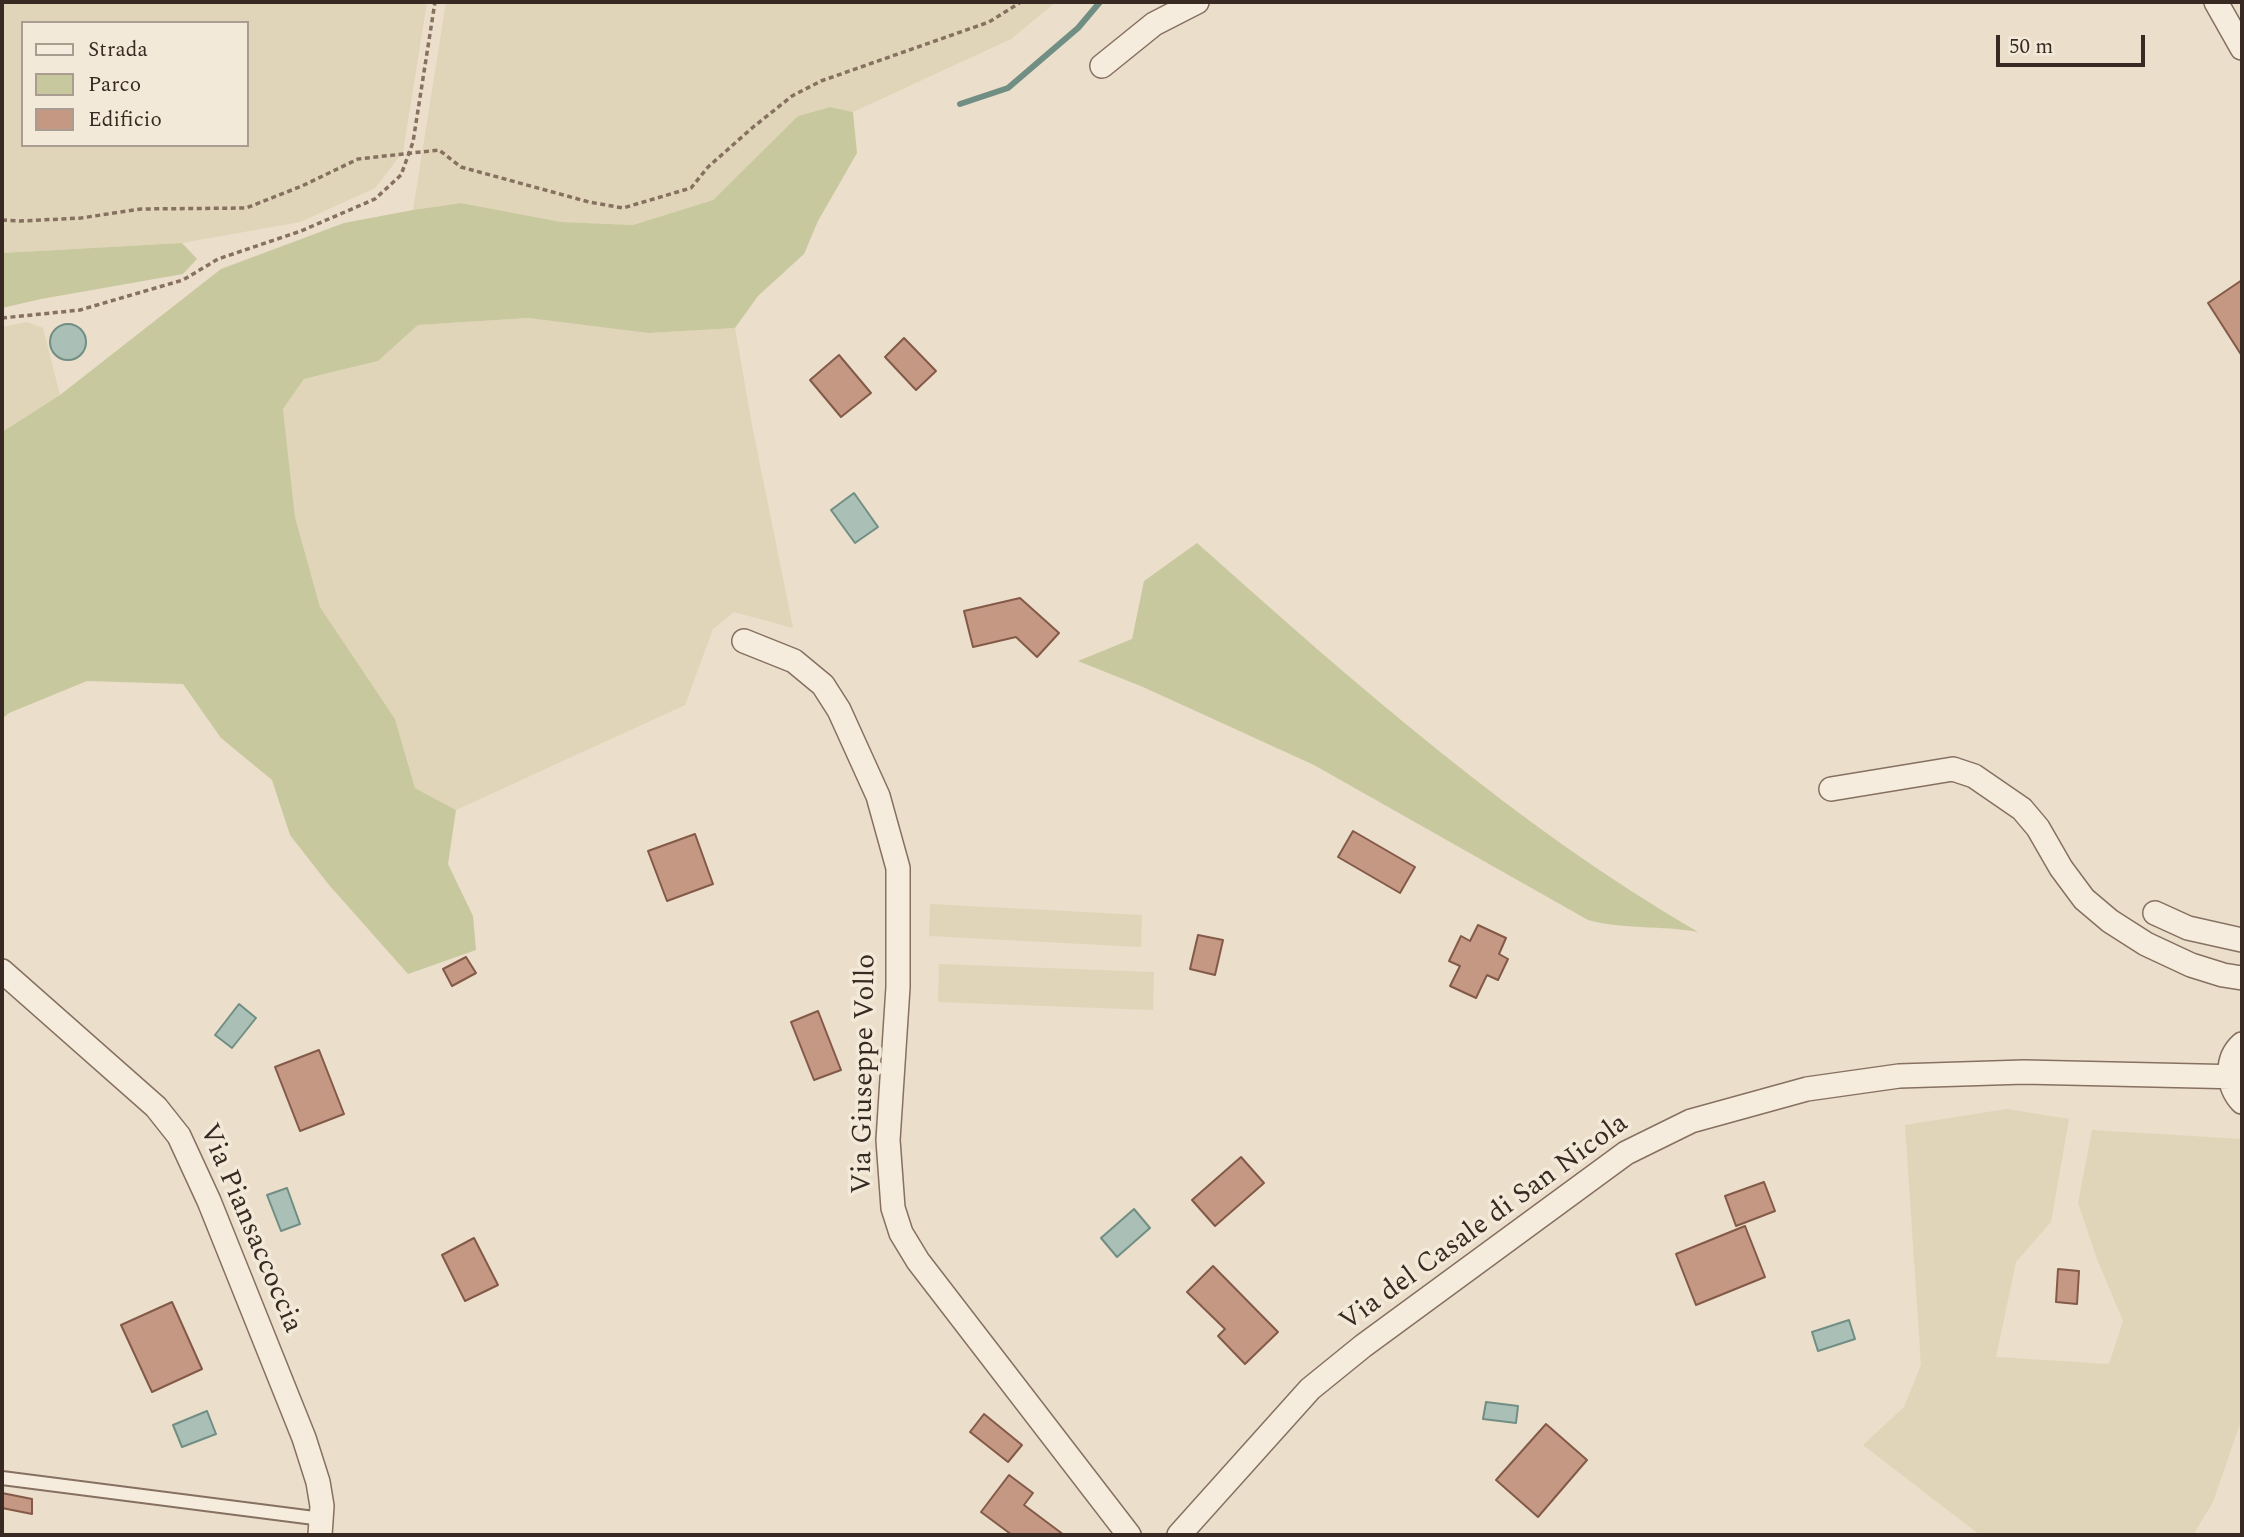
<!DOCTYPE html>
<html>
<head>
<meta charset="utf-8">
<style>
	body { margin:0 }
	#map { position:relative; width:2244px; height:1537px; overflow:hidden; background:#ebdeca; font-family:Spectral,serif }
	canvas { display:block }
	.frame { position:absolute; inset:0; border:4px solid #382a22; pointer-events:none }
	.legend { position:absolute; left:21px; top:21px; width:228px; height:126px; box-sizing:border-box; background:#f3e9d9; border:2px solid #a89d90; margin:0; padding:9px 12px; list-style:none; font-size:21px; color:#382a22 }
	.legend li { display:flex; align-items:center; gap:14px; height:35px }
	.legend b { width:35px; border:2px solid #a89d90 }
	.scale { position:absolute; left:1996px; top:35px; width:149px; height:32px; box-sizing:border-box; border:4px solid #382a22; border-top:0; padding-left:9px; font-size:21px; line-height:24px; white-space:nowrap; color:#382a22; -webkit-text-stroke:5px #f3e9d9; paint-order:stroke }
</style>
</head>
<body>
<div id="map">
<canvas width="2244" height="1537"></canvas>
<div class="frame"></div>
<ul class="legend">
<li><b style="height:9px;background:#f6ecdd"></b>Strada</li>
<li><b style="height:19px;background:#c8c89f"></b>Parco</li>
<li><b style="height:19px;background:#c59884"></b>Edificio</li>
</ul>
<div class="scale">50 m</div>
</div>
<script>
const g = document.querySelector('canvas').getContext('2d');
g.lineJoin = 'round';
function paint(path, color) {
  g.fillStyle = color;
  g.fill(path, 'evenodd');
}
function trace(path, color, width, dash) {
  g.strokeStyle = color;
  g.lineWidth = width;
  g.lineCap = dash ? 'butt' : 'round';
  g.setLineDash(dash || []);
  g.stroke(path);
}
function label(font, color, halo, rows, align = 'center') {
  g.font = font + ' Spectral,serif';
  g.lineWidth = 7;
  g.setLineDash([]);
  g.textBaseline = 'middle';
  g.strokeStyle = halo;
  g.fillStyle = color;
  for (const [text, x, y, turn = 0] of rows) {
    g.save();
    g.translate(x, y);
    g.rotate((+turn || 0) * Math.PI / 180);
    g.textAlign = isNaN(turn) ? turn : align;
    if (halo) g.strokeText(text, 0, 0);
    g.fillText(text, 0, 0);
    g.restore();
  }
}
const farmland = new Path2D(`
	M2,2H427L403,152L375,188L300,222L182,243L2,253ZM23,23H247V145H23Z
	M446,2H1056L1011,39L853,112L830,107L798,116L713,200L633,225L561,222L461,203L413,210Z
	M528,318L648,333L735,328L752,425L793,628L734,612L713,629L685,705L456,810L415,788L395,719L320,607L295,517L283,409L304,379L378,361L418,325Z
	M27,322L43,328L60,395L2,432V327Z
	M930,904L1142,915L1141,947L929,936Z
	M939,964L1154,972L1153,1010L938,1002Z
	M2007,1109L2069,1119L2051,1222L2016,1262L1996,1357L2109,1364L2123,1321L2097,1259L2078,1203L2092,1130L2242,1139V1418L2213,1502L2193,1535H1980L1863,1445L1904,1407L1921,1365L1905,1125Z`);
const green = new Path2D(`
	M830,107L853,112L857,153L818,221L804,254L758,296L735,328L648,333L528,318L418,325L378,361L304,379L283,409L295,517L320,607L395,719L415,788L456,810L448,864L473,916L476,950L408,974L329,885L290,835L272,780L221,738L183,684L87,681L9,713L2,719V432L60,395L221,269L344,223L413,210L461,203L561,222L633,225L713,200L798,116Z
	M182,243L197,259L183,274L41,299L2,308V253Z
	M1197,543C1353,682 1517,827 1698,932C1662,925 1624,930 1588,920L1314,765L1143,687L1078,661L1132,639L1144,581Z`);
const water = new Path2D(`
	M50 342a18 18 0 1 1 36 0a18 18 0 1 1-36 0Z
	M854,493L878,527L855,543L831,510Z
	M239,1004L256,1018L232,1048L215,1035Z
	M287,1188L300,1224L281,1231L267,1195Z
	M1134,1209L1150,1228L1117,1257L1101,1238Z
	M1849,1320L1855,1339L1818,1351L1812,1332Z
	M1486,1402L1518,1406L1516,1423L1483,1419Z
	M207,1411L216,1434L182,1447L173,1425Z`);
const stream = new Path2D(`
	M960,104L1008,88L1078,28L1100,2`);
const building = new Path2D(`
	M2242,280V356L2208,303Z
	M904,338L936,371L916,390L885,357Z
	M839,355L871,393L841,417L810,380Z
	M1020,598L1059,633L1037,657L1016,637L973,647L964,611Z
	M1353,831L1415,867L1400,893L1338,857Z
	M695,834L713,884L667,901L648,851Z
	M1478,925L1506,938L1499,954L1508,959L1498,980L1487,975L1476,998L1450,986L1460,966L1449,961L1461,936L1470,941Z
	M1198,935L1223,940L1215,975L1190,969Z
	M466,957L476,973L452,986L443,969Z
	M818,1011L841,1070L814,1080L791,1022Z
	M319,1050L344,1114L300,1131L275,1067Z
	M1241,1157L1264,1183L1215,1226L1192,1200Z
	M1764,1182L1775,1211L1736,1226L1725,1196Z
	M1745,1226L1765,1277L1696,1305L1676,1254Z
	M474,1238L498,1285L465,1301L442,1255Z
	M1213,1266L1278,1332L1245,1364L1218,1336L1225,1329L1187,1292Z
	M2058,1269L2079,1271L2077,1304L2056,1302Z
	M172,1302L202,1369L152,1392L121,1325Z
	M984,1414L1022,1445L1008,1462L970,1432Z
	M1546,1424L1587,1460L1538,1517L1496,1480Z
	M1009,1475L1033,1493L1024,1505L1064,1535H1012L981,1512Z
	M2,1493L32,1499V1514L2,1508Z`);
const path = new Path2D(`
	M2,220L20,221L81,218L141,209L246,208L302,186L358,159L439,150L461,167L589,202L623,208L691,188L708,167L752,128L792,96L821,81L989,22L1021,2
	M2,318L80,310L183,280L218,259L301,231L375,199L401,175L413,142L435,2`);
const lane = new Path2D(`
	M2,1478L322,1519`);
const street = new Path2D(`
	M2216,2L2242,48
	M1102,66L1154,24L1197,2
	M744,641L794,661L823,685L839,710L878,796L898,868V987L888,1140L893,1208L901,1233L918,1261L1129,1535
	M1831,789L1953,769L1974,776L2022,809L2038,828L2061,868L2084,899L2110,921L2146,944L2191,965L2223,975L2242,978
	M2155,913L2188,928L2242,940
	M2,971L156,1107L179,1136L209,1201L304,1438L318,1482L322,1506L320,1535
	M2242,1044C2225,1059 2227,1086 2242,1102
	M1179,1535L1310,1389L1363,1346L1626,1153L1691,1121L1807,1089L1899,1076L2024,1072L2242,1077`);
const streetNames = [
	["Via Giuseppe Vollo",866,1074,-89],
	["Via del Casale di San Nicola",1485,1224,-36],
	["Via Piansaccoccia",249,1229,67]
];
paint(farmland, '#e0d5b8');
paint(green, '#c8c89f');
paint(water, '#aac0b7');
trace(water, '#718e84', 2);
trace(stream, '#718e84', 6);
paint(building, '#c59884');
trace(building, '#835948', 2);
trace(lane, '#867060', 16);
trace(street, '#867060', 26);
trace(path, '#867060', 3.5, [5, 3.5]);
trace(lane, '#f6ecdd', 12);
trace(street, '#f6ecdd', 23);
label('28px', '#382a22', '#f3e9d9', streetNames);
</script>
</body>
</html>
